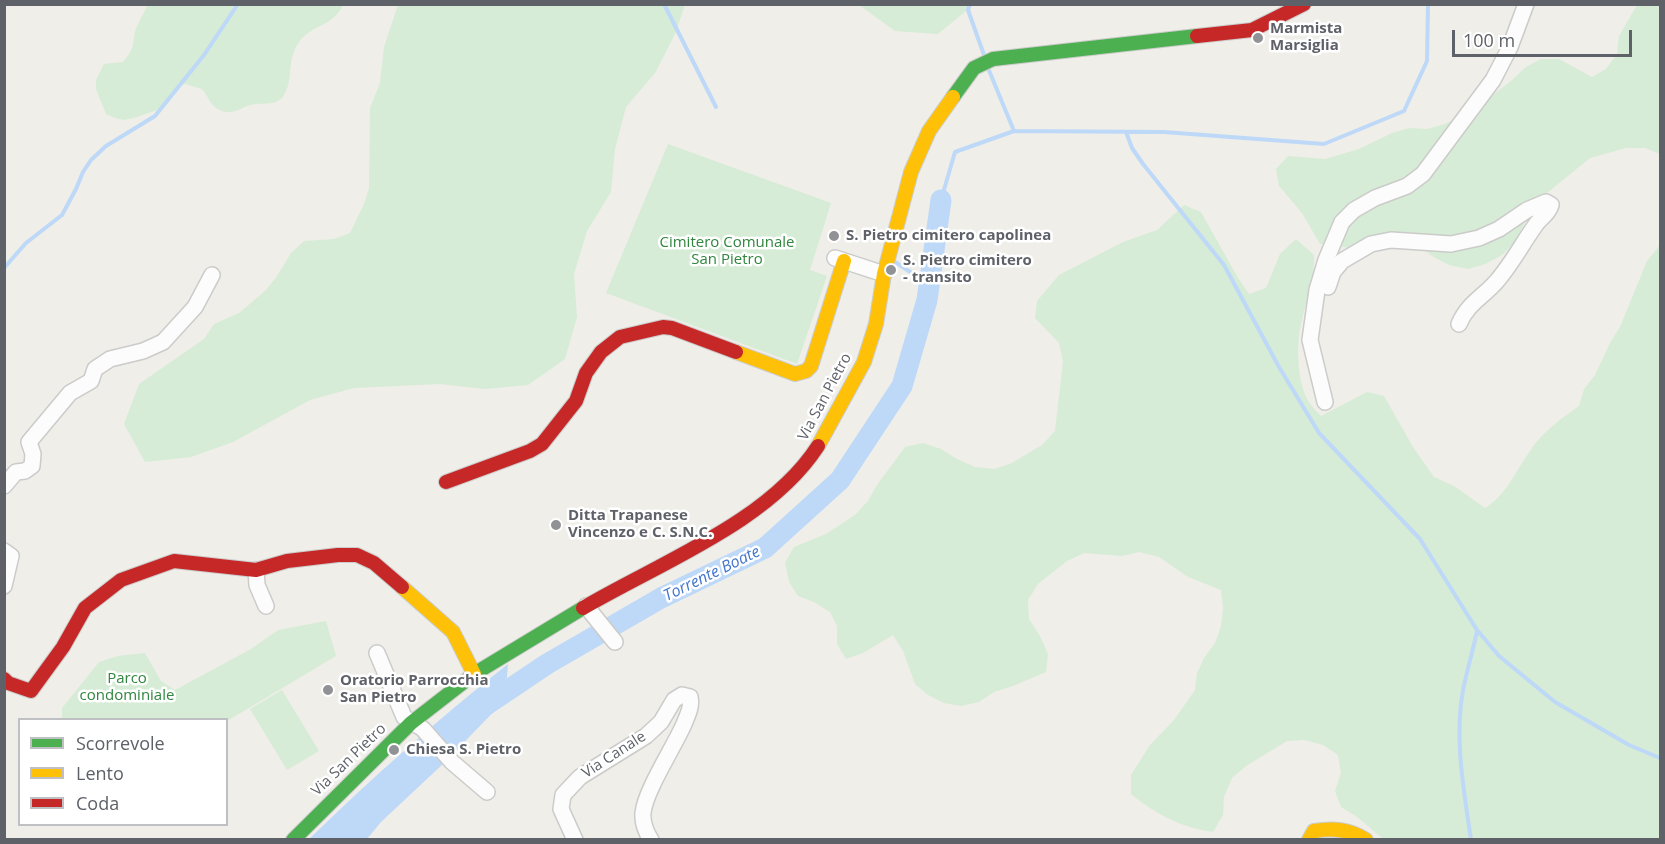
<!DOCTYPE html>
<html>
<head>
<meta charset="utf-8">
<style>
	body { margin:0 }
	#map { position:relative; width:1665px; height:844px; overflow:hidden; background:#efeee9; font-family:"Open Sans",sans-serif }
	canvas { display:block }
	.frame { position:absolute; inset:0; border:6px solid #5e6168; pointer-events:none }
	.legend { position:absolute; left:18px; top:718px; width:210px; height:108px; box-sizing:border-box; background:#fff; border:2px solid #bfc0c3; margin:0; padding:8px 10px; list-style:none; font-size:18px; color:#5e6168 }
	.legend li { display:flex; align-items:center; gap:12px; height:30px }
	.legend b { width:30px; border:2px solid #bfc0c3 }
	.scale { position:absolute; left:1452px; top:30px; width:180px; height:27px; box-sizing:border-box; border:3px solid #5e6168; border-top:0; padding-left:8px; font-size:18px; line-height:21px; white-space:nowrap; color:#5e6168; -webkit-text-stroke:4px #fff; paint-order:stroke }
</style>
</head>
<body>
<div id="map">
<canvas width="1665" height="844"></canvas>
<div class="frame"></div>
<ul class="legend">
<li><b style="height:8px;background:#4caf50"></b>Scorrevole</li>
<li><b style="height:8px;background:#ffc107"></b>Lento</li>
<li><b style="height:8px;background:#c62828"></b>Coda</li>
</ul>
<div class="scale">100 m</div>
</div>
<script>
const g = document.querySelector('canvas').getContext('2d');
g.lineJoin = 'round';
function paint(path, color) {
  g.fillStyle = color;
  g.fill(path, 'evenodd');
}
function trace(path, color, width, dash) {
  g.strokeStyle = color;
  g.lineWidth = width;
  g.lineCap = dash ? 'butt' : 'round';
  g.setLineDash(dash || []);
  g.stroke(path);
}
function label(font, color, halo, rows, align = 'center') {
  g.font = font + ' "Open Sans",sans-serif';
  g.lineWidth = 5;
  g.setLineDash([]);
  g.textBaseline = 'middle';
  g.strokeStyle = halo;
  g.fillStyle = color;
  for (const [text, x, y, turn = 0] of rows) {
    g.save();
    g.translate(x, y);
    g.rotate((+turn || 0) * Math.PI / 180);
    g.textAlign = isNaN(turn) ? turn : align;
    if (halo) g.strokeText(text, 0, 0);
    g.fillText(text, 0, 0);
    g.restore();
  }
}
const green = new Path2D(`
	M147,5V4L343,5C333,27 312,24 299,42C286,60 294,79 284,95C277,107 261,102 250,105C240,108 232,116 220,110C211,107 208,96 202,89L185,84L176,87L167,103L160,109L134,118L123,120L115,118L106,114L96,89V80L104,64L123,62C139,44 130,38 139,22C142,16 145,12 147,5Z
	M398,5H685L675,34L655,73L626,107L615,149L611,192L587,231L574,274L577,317L565,359L528,385L485,389L440,384L354,388L310,400L233,442L191,457L145,462L124,424L139,384L204,339L214,324L239,313L266,290L277,276L291,253L304,241L334,239L350,233L364,204L369,188L370,108L380,83L384,47Z
	M859,5H971V7L938,34L895,31Z
	M1637,5H1660V154L1645,148H1626L1590,158L1547,193L1524,224L1515,242L1502,255L1485,264L1468,269L1449,265L1432,256L1404,234L1351,249L1333,244H1320L1302,213L1279,186L1276,169L1288,156L1325,159L1359,149L1392,133L1409,128L1427,129L1445,124L1476,108L1511,81L1526,67L1541,59H1559L1592,77L1606,69L1617,54L1619,36Z
	M668,144L831,203L810,270L827,276L797,364L606,293Z
	M1184,205L1201,212L1238,278L1249,294L1266,288L1280,254L1296,239L1314,255C1315,279 1306,300 1301,324C1296,345 1297,384 1309,402C1312,407 1317,412 1321,416L1367,392L1384,396L1413,447L1434,477L1454,486L1485,508C1506,495 1514,474 1528,454C1541,433 1559,420 1579,406L1584,389L1595,375L1611,341L1620,327L1647,261L1660,245V839H1383L1356,816L1341,807L1335,791L1341,773L1338,755L1323,745L1304,740L1287,741L1246,766L1232,778L1224,797L1223,815L1213,832C1182,828 1155,814 1131,794V775L1150,745L1174,720L1195,690L1197,673L1204,658L1215,643L1221,626L1223,609L1221,590L1188,577L1159,557L1139,552L1122,556L1084,553L1067,561L1038,584L1028,600L1029,619L1040,636L1048,654L1046,672L1013,686L994,692L979,702L961,706L944,703L928,695L915,684L903,651L893,635L863,653L846,659L837,644V626L830,612L814,602L798,596L789,582L785,563L794,547L826,534L855,515L868,501L877,485L905,447L923,443L941,449L957,459L975,467L994,469L1012,463L1042,445L1055,431L1063,361L1059,343L1035,318L1037,301L1059,275L1123,242L1157,230Z
	M326,621L336,656L227,721L226,720L62,719V708L99,662L118,656L145,653L161,681L175,690L251,649L278,630Z
	M282,690L319,751L287,770L250,709Z`);
const water = new Path2D(`
	M508,664L505,700L444,763L381,822L367,839L308,840C372,778 438,719 508,664Z`);
const stream = new Path2D(`
	M664,4L716,107
	M970,4L968,10L984,55
	M988,68L1014,131
	M1126,132L1132,148L1143,164L1224,265L1279,367L1319,433L1420,539L1477,630L1499,656L1555,702L1629,745L1660,758
	M941,200L955,152L1014,131L1164,132L1324,144L1404,111L1427,61L1428,4
	M895,262L929,284
	M4,268L26,243L62,215L76,189L83,172L91,160L106,146L155,116L204,55L238,4
	M1471,840C1464,791 1454,739 1463,690C1467,670 1473,651 1477,631`);
const river = new Path2D(`
	M483,707L547,664L661,598L765,548L840,480L902,386L927,300L941,200`);
const street = new Path2D(`
	M835,258L884,274
	M1328,287L1333,272L1342,261L1371,244L1391,240L1451,244L1479,238L1499,229L1527,210L1546,202L1551,205C1549,213 1542,217 1537,223C1523,242 1512,264 1496,282C1483,297 1468,303 1459,324
	M1325,402L1310,340L1317,290L1326,260L1342,222L1354,210L1375,198L1407,186L1423,174L1493,80L1510,47L1526,4
	M4,486L16,472L25,471L32,466L33,454L29,442L70,393L91,381L95,369L110,359L143,351L163,342L195,307L212,275
	M4,551L11,556L4,586
	M256,570L257,585L266,606
	M586,606L615,642
	M377,653L404,717L423,729L452,762L487,792
	M575,840L561,809L563,795L580,777L646,736L661,722L674,700L682,695L690,697C692,707 688,714 684,724C674,747 645,791 643,813C642,824 646,832 651,840`);
const fast = new Path2D(`
	M953,97L974,68L993,59L1197,36
	M293,840L411,723L474,674L583,608`);
const slow = new Path2D(`
	M736,352L795,374L806,371L811,366L844,261
	M818,446L864,362L876,324L884,274L911,172L929,131L953,97
	M402,587L453,632L474,674
	M1309,840L1314,831C1333,828 1349,829 1366,840`);
const jam = new Path2D(`
	M1197,36L1252,30L1304,4
	M446,482L530,451L542,444L576,401L586,373L601,352L620,337L663,327L672,328L736,352
	M583,608C659,563 769,522 818,446
	M4,679L8,683L31,691L63,647L85,608L121,580L174,561L256,570L287,561L338,555H357L374,563L402,587`);
const markers = [
	[1258,38,6,"#919295"],
	[834,236,6,"#919295"],
	[891,270,6,"#919295"],
	[556,525,6,"#919295"],
	[328,690,6,"#919295"],
	[394,750,6,"#919295"]
];
const poiNames = [
	["Marmista",1270,29],
	["Marsiglia",1270,46],
	["S. Pietro cimitero capolinea",846,236],
	["S. Pietro cimitero",903,261],
	["- transito",903,278],
	["Ditta Trapanese",568,516],
	["Vincenzo e C. S.N.C.",568,533],
	["Oratorio Parrocchia",340,681],
	["San Pietro",340,698],
	["Chiesa S. Pietro",406,750]
];
const parkNames = [
	["Cimitero Comunale",727,243],
	["San Pietro",727,260],
	["Parco",127,679],
	["condominiale",127,696]
];
const streetNames = [
	["Via San Pietro",825,397,-62],
	["Via Canale",614,755,-33],
	["Via San Pietro",349,760,-44]
];
const waterNames = [
	["Torrente Boate",712,574,-26]
];
paint(green, '#d6ecd6');
paint(water, '#bed8f8');
trace(stream, '#bed8f8', 4);
trace(river, '#bed8f8', 21);
trace(street, '#cbcbca', 18);
trace(fast, '#cbcccb', 16);
trace(slow, '#cbcccb', 16);
trace(jam, '#cbcccb', 16);
trace(street, '#fdfcfc', 15);
trace(fast, '#4caf50', 14);
trace(slow, '#ffc107', 14);
trace(jam, '#c62828', 14);
for (const [x, y, r, color] of markers) {
  const dot = new Path2D();
  dot.arc(x, y, r, 0, 2 * Math.PI);
  g.fillStyle = color;
  g.fill(dot);
  trace(dot, '#fff', 2);
}
label('bold 15px', '#5e6168', '#fff', poiNames, 'left');
label('15px', '#30863e', '#fff', parkNames);
label('15px', '#5e6168', '#fff', streetNames);
label('italic 16px', '#4275cc', '#fff', waterNames);
</script>
</body>
</html>
